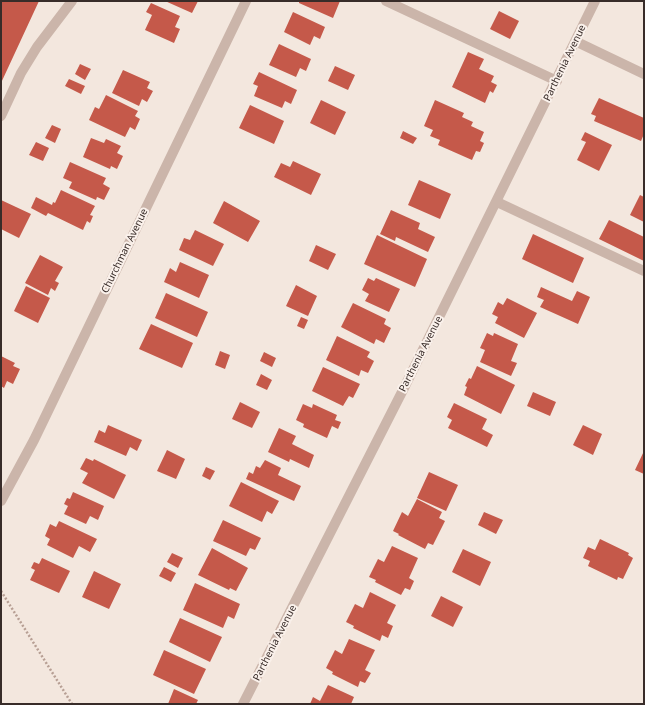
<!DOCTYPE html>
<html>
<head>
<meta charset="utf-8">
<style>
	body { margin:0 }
	#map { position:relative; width:645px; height:705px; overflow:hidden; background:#f3e7de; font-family:"Noto Sans",sans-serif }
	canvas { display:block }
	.frame { position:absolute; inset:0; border:2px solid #382c29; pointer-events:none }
</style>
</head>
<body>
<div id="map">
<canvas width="645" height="705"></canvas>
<div class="frame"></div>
</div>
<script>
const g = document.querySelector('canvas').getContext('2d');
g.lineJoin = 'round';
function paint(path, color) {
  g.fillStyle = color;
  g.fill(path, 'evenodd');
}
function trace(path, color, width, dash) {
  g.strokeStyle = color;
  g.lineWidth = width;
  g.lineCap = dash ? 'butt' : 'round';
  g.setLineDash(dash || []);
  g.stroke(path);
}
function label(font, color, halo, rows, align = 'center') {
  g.font = font + ' "Noto Sans",sans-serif';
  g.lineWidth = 4;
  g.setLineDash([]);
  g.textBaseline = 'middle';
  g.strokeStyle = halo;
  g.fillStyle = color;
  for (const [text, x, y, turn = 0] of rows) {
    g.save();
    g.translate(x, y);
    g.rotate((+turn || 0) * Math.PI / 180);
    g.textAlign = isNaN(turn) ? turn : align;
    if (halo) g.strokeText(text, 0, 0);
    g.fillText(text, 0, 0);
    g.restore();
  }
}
const building = new Path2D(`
	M1,1H39L1,83Z
	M165,1H198L192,13Z
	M299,1H340L333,18L299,3Z
	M151,3L180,16L175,27L180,29L174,43L145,30L152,15L146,12Z
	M499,11L519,21L510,39L490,29Z
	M293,12L325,27L320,39L314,36L310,45L284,32Z
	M279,44L311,59L306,71L300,68L296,77L269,65Z
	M468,52L484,59L479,69L494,76L491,82L497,85L493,93L490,91L485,103L452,87Z
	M80,64L91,69L85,80L75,74Z
	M335,66L355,75L348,90L328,81Z
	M123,70L150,82L147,88L153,91L147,102L142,99L139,106L112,93Z
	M259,72L297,90L291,104L285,101L282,108L254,96L258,86L253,84Z
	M69,79L85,86L81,94L65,86Z
	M106,95L138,111L135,116L140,119L135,130L130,127L125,137L89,120L95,107L99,109Z
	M599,98L644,118V134L641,141L594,121L596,116L591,114Z
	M321,100L346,112L335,135L310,123Z
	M435,100L464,113L462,117L473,122L471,126L484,132L480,141L484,143L480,152L476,151L472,160L438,145L440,140L430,136L433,130L424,126Z
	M250,105L284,121L274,144L239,128Z
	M52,125L61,129L55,143L45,138Z
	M403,131L417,138L413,144L400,138Z
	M585,132L612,145L599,171L577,160L586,142L581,140Z
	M91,138L104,143L106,139L121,146L117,153L123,156L117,169L111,166L110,169L83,157Z
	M36,142L49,148L43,161L29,155Z
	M293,161L321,174L311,195L274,177L281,163L290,167Z
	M70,162L106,178L103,184L110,188L104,200L97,197L96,200L69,188L72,182L63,178Z
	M419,180L451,194L440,219L408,205Z
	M61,190L95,206L90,215L93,216L90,223L87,221L83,230L48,213L46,216L31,208L36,197L52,205L53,202L55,203Z
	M640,195L644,197V222L630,215Z
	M1,200L31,214L19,238L1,229Z
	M224,201L260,221L248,242L213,223Z
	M391,210L420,223L418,229L435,237L428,252L396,237L395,241L380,234Z
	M609,220L644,237V261L599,239Z
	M195,230L224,244L213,266L179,250L184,238L190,240Z
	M533,234L584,258L573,283L522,259Z
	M377,235L427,259L415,287L364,264Z
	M316,245L336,254L328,270L309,261Z
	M40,255L63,267L55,281L59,283L55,291L51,288L48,295L25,283Z
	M180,262L209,275L199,298L164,282L170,268L176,272Z
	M368,278L374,281L376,278L400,289L389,312L365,301L369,294L362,290Z
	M296,285L317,296L308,316L286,306Z
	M26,286L50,298L38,323L14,311Z
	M541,287L572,301L577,291L590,297L578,324L540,307L544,300L537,297Z
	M166,293L208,312L197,337L155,318Z
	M507,298L537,313L524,338L495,323L498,317L492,314L498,302L503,305Z
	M353,303L386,319L384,324L391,328L384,343L376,339L374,344L341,327Z
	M301,317L308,320L304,329L297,326Z
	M151,324L193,343L182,368L139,349Z
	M487,333L493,336L494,333L518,344L511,361L517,363L511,376L480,362L485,350L480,348Z
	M337,336L370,352L367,357L374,361L368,373L361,370L359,376L326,360Z
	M220,351L230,355L225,369L215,365Z
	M264,352L276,358L272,367L260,361Z
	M1,356L15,363L13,366L20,369L13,384L7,381L4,388L1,386Z
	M477,366L515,385L501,414L464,395L467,387L465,386L469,378L471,379Z
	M323,367L360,384L353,398L349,396L343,406L312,391Z
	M261,374L272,380L267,390L256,385Z
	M533,392L556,402L550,416L527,406Z
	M240,402L260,412L252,428L232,419Z
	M454,403L487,419L482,429L493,435L487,447L448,428L452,420L447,417Z
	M303,404L312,408L313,404L337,415L335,420L341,422L338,429L332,426L327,438L303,427L304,424L296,420Z
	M108,425L142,440L137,451L130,447L126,456L94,442L99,430L105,433Z
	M583,425L602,434L593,455L573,445Z
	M279,428L296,436L292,444L314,455L309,468L290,459L289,462L268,452Z
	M167,450L185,459L176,479L157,471Z
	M644,451V474L635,470Z
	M86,458L93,461L94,459L126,475L114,499L82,483L88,473L80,469Z
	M265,460L281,468L278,475L301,486L294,501L246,479L249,472L253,474L256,466L260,468Z
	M206,467L215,471L210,480L202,476Z
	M429,472L458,485L446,511L417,498Z
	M241,482L279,501L272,514L267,511L262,522L229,506Z
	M73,492L104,506L98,520L90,516L86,524L64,514L68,506L64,504L67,498L70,499Z
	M417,499L442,512L439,518L445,521L433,545L428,543L425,549L398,535L399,534L393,531L402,512L408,516Z
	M484,512L503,520L496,534L478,525Z
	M223,520L261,538L255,550L250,548L246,556L213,541Z
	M59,521L97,539L90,552L79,546L73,558L47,545L50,539L45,536L50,524L56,527Z
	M600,539L629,553L628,555L633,558L623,579L618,577L617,580L588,566L590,561L583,558L588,547L595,550Z
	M392,546L418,558L409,578L414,581L410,590L405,588L401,595L375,582L376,580L369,577L378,559L384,562Z
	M212,548L248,568L236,591L230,588L229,590L198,575Z
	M463,549L491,562L480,586L452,572Z
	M172,553L183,558L178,568L167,562Z
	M42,558L70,571L59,593L30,580L35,570L31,568L34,562L39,564Z
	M164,567L176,573L171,582L159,576Z
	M94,571L121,584L109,609L82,597Z
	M195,583L240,604L234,619L228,616L223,628L183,610Z
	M370,592L396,605L387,623L393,626L388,638L382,635L380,641L353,628L354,626L346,622L355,604L363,608Z
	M441,596L463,607L453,627L431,616Z
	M180,618L222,637L210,662L169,642Z
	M349,639L375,650L365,670L371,673L365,683L360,681L358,687L332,674L333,672L326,668L335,650L342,654Z
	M164,650L206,669L194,694L153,675Z
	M328,685L354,697L351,704H310L313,697L320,701Z
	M174,689L198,700L196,704H168Z`);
const path = new Path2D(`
	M1,591L72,704`);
const service = new Path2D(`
	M386,1L557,81
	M1,116L21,73L37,47L72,1`);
const minor = new Path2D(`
	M577,42L644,74
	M497,202L644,271
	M1,501L34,440L246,1
	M243,704L404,388L595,1`);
const streetNames = [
	["Parthenia Avenue",565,63,-64],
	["Churchman Avenue",125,251,-64],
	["Parthenia Avenue",421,354,-63],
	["Parthenia Avenue",275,643,-63]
];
paint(building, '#c5594a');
trace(path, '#b79f94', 2.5, [2, 2]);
trace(service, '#cbb5aa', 10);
trace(minor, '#cbb5aa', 10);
label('10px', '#382c29', '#faf1eb', streetNames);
</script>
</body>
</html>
